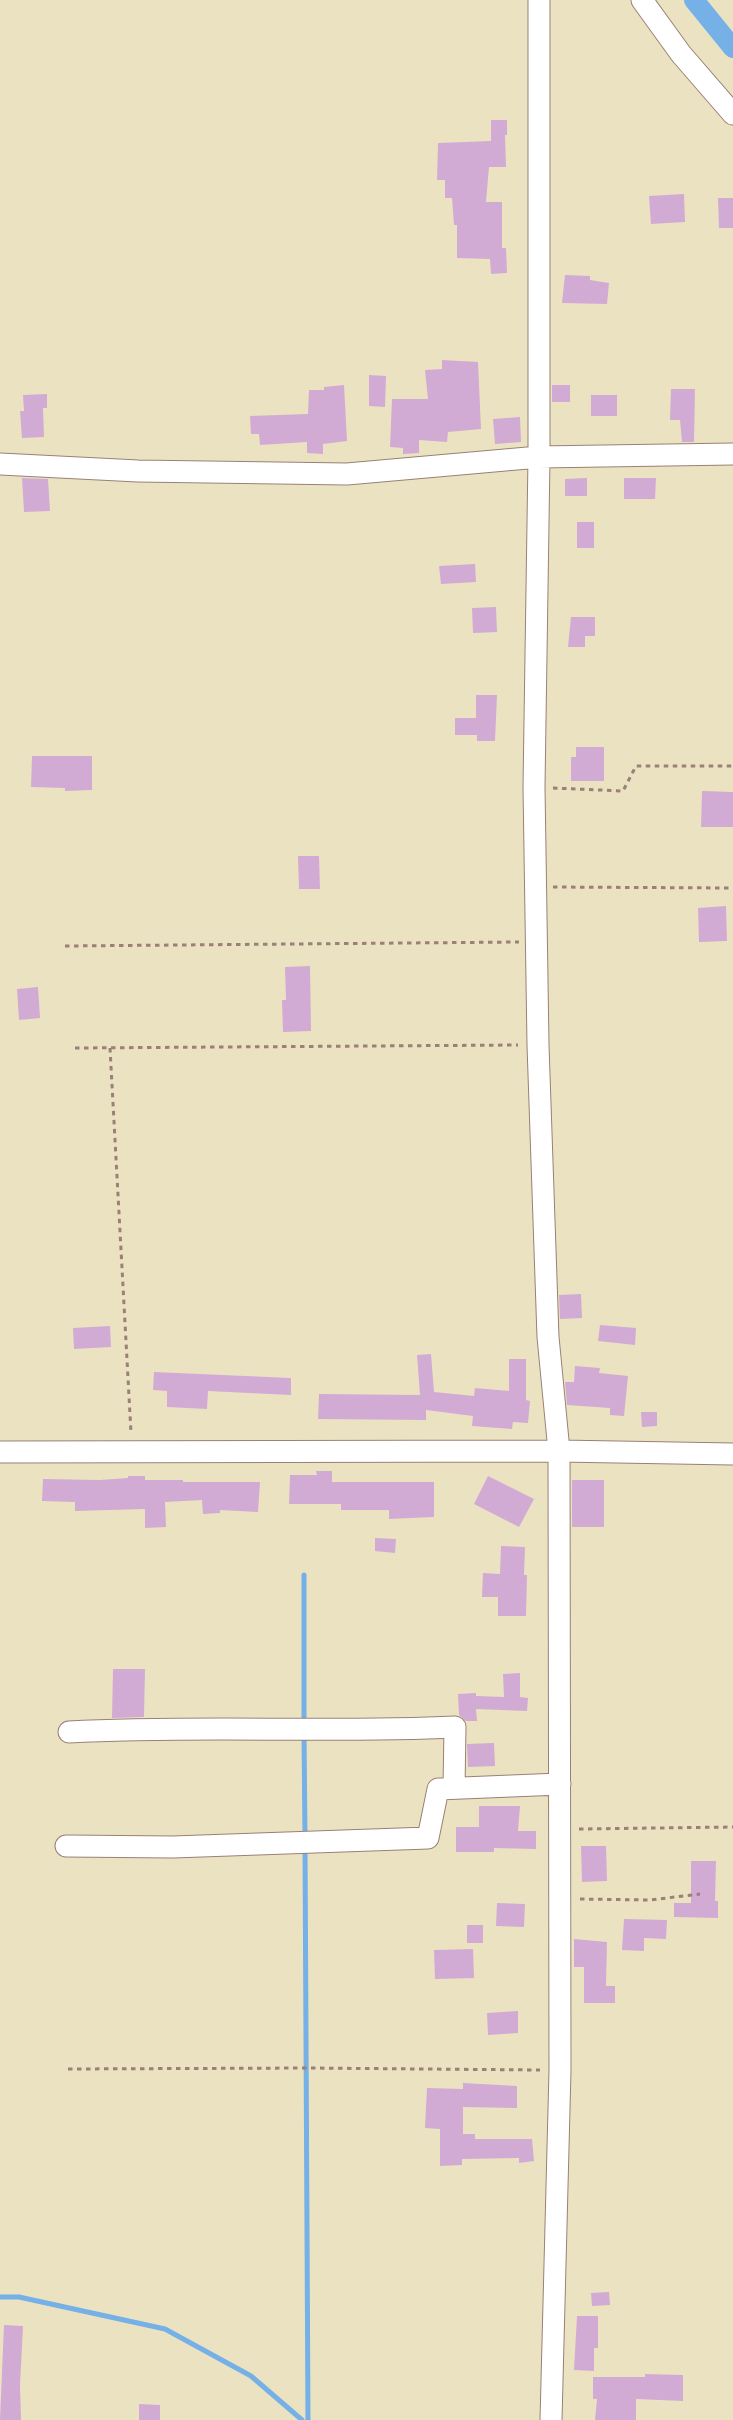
<!DOCTYPE html>
<html>
<head>
<meta charset="utf-8">
<style>
	body { margin:0 }
	canvas { display:block; background:#ebe2c2 }
</style>
</head>
<body>
<canvas width="733" height="2420"></canvas>
<script>
const g = document.querySelector('canvas').getContext('2d');
g.lineJoin = 'round';
function trace(path, color, width, dash) {
  g.strokeStyle = color;
  g.lineWidth = width;
  g.lineCap = dash ? 'butt' : 'round';
  g.setLineDash(dash || []);
  g.stroke(path);
}
function paint(path, color) {
  g.fillStyle = color;
  g.fill(path, 'evenodd');
}
const stream = new Path2D(`
	M304,1575V1726
	M304,1735L305,1837
	M305,1846L308,2420
	M0,2297H19L165,2329L251,2376L302,2420`);
const canal = new Path2D(`
	M694,0L733,48`);
const building = new Path2D(`
	M491,120H507V135H505L506,167H489L486,202H502V248H506L507,273L491,274L490,259L457,258V225H454L452,198H445V180H437L438,143L491,141Z
	M684,194L685,222L651,224L649,196Z
	M718,198H733V228H719Z
	M565,275L590,276V280L609,283L607,304L562,303Z
	M442,360L478,362L481,429L448,432L447,442L419,440V453L403,454V448L390,447L392,399H428L425,370L442,369Z
	M369,375L386,376L385,407L369,406Z
	M344,385L347,441L323,444V454L307,453V442L260,445L259,434H251L250,416L308,414L309,390H324V387Z
	M552,385H570V402H552Z
	M671,389H695L694,442H682L680,420H670Z
	M47,394V408H43L44,437L22,438L20,411H24L23,395Z
	M591,395H617V416H591Z
	M520,417L521,442L495,444L493,419Z
	M22,478L48,479L50,511L24,512Z
	M587,478V496H565V479Z
	M624,478H656L655,499H624Z
	M577,522H594V548H577Z
	M475,564L476,582L441,584L439,566Z
	M496,607L497,632L473,633L472,608Z
	M571,617H595V636H585V647H568Z
	M476,695H497L495,741H477V735H455V718H476Z
	M576,747H604V781H571V757H576Z
	M32,756H92V790L65,791V788L31,787Z
	M702,791L733,792V827H701Z
	M298,856H319L320,889H299Z
	M726,906L727,941L699,942L698,908Z
	M310,966L311,1031L283,1032L282,1000H286L285,967Z
	M38,987L40,1018L19,1020L17,989Z
	M581,1294L582,1318L560,1319L559,1295Z
	M600,1325L636,1328L635,1345L598,1341Z
	M110,1326L111,1347L74,1349L73,1328Z
	M431,1354L434,1392L474,1396L475,1388L509,1391V1359H526V1400L530,1401L528,1423L513,1422L512,1429L472,1426L473,1416L426,1410V1420L318,1419L319,1394L420,1395L417,1355Z
	M575,1366L600,1368L599,1373L628,1376L624,1416L610,1415V1408L567,1405L565,1382H574Z
	M154,1372L291,1378V1395L208,1391L207,1409L167,1407V1391L153,1390Z
	M641,1412H657V1426L642,1427Z
	M316,1471H332V1482H434V1517L389,1519V1510H341V1504H289L290,1475H317Z
	M128,1476H145V1480H183V1482H260L258,1512L220,1510V1513L203,1514L202,1500L165,1502L166,1527L145,1528V1509L75,1511V1502L42,1501L43,1479L100,1480L128,1478Z
	M488,1476L534,1499L519,1527L474,1504Z
	M572,1480H604V1527H572Z
	M375,1538L396,1539L395,1553L375,1551Z
	M501,1546L525,1547L524,1575H527L526,1616H498V1597H482L483,1573L500,1574Z
	M113,1669H145L144,1717L112,1718Z
	M520,1673V1697L528,1698L527,1711L476,1709L477,1721H466L459,1715L458,1694L476,1693V1696L504,1697L503,1674Z
	M494,1743L495,1766L468,1767L467,1744Z
	M479,1806H520L518,1831H536V1849L494,1848V1852H456V1827H479Z
	M581,1846H606L607,1881L582,1882Z
	M691,1861H716L715,1901H718V1918L674,1917V1903H691Z
	M497,1903L525,1904L524,1927L496,1926Z
	M624,1919L667,1920L666,1939L644,1938V1951L622,1950Z
	M467,1925H483V1943H467Z
	M574,1939L607,1942L606,1986H615V2003H584V1967H574Z
	M473,1949L474,1978L435,1979L434,1950Z
	M518,2011V2033L488,2035L487,2013Z
	M463,2083L517,2086V2108L463,2107V2134H475V2139H532L534,2161L519,2163V2158L462,2159V2165L440,2166V2129L425,2128L427,2088L463,2089Z
	M609,2292L610,2305L592,2306L591,2293Z
	M577,2316H598V2348H594V2371L574,2370Z
	M4,2325L23,2326L20,2385L21,2420H0Z
	M645,2374L683,2375V2401L636,2399V2420H595L597,2399H593V2377H645Z
	M139,2404L160,2405V2420H139Z`);
const path = new Path2D(`
	M553,788L623,791L636,766H733
	M553,887L733,888
	M65,946L519,942
	M75,1048L518,1045
	M110,1048L131,1433
	M579,1829L733,1827
	M580,1899L650,1900L700,1894
	M68,2069L306,2068L540,2070`);
const minor = new Path2D(`
	M539,0V457L534,787L538,1045L548,1337L559,1451L560,2070L551,2420
	M642,0L681,54L733,114
	M0,464L138,471L347,474L539,457L733,454
	M0,1452L559,1451L733,1454
	M69,1732C198,1725 327,1733 455,1727L454,1788
	M66,1846L173,1847L428,1838L438,1789L560,1784`);
trace(stream, '#75b0e6', 5);
trace(canal, '#75b0e6', 20);
paint(building, '#d2abd4');
trace(minor, '#9a8076', 23);
trace(path, '#9a8076', 3, [4.5, 4.5]);
trace(minor, '#fff', 21);
</script>
</body>
</html>
